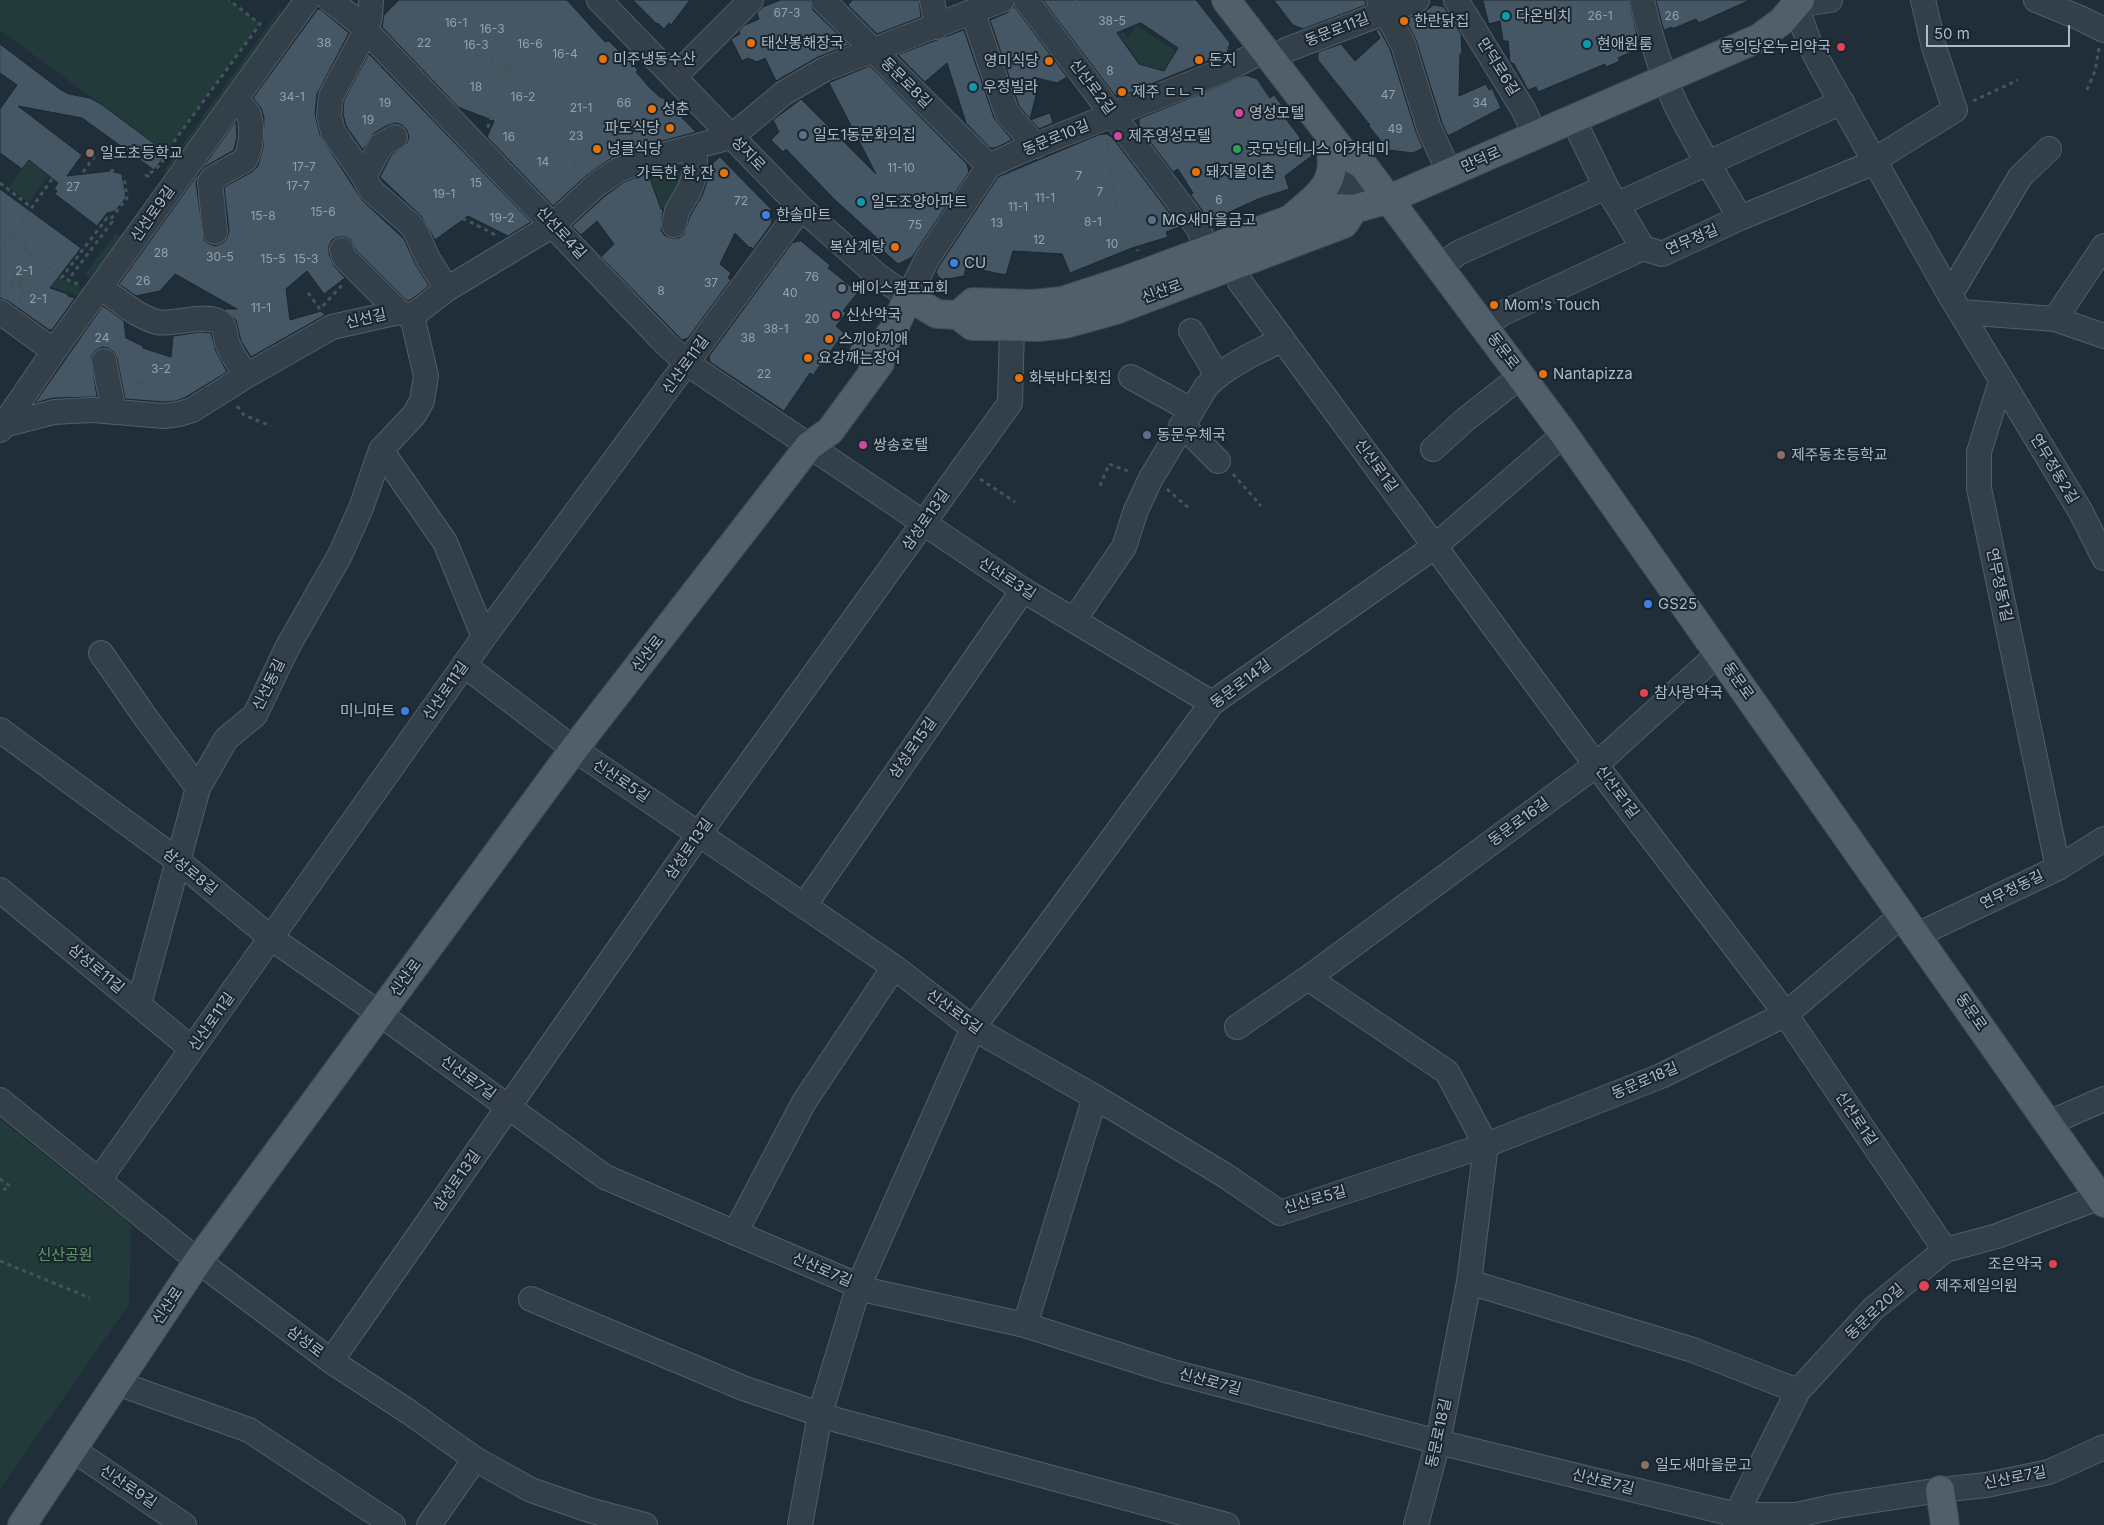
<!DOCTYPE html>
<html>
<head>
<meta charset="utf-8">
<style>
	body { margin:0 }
	#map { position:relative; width:2104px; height:1525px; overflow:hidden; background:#202e3a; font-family:Inter,sans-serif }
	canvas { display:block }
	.scale { position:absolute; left:1926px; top:25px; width:144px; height:22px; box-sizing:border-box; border:2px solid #aebbc7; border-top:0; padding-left:6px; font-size:15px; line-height:18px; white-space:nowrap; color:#aebbc7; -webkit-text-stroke:4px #19252f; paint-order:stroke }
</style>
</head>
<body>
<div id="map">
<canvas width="2104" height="1525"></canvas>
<div class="scale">50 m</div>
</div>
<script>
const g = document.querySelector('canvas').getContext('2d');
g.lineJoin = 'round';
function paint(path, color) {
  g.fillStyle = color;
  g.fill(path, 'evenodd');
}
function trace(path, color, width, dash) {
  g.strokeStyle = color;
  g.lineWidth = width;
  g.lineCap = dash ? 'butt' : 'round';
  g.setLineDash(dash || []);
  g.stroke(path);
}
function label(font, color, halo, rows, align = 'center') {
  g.font = font + ' Inter,"Noto Sans KR",sans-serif';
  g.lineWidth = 4;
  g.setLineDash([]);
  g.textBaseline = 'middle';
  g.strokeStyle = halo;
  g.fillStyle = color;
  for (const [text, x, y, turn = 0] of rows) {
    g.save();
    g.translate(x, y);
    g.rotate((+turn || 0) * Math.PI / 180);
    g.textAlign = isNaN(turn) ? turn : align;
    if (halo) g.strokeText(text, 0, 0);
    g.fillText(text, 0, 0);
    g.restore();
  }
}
const green = new Path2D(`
	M0,0H228L259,24L166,152L0,30Z
	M280,9L281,13L278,19L165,174V169Z
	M1136,25L1176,51L1164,71L1139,64L1133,67L1128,60L1134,55L1125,42L1118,46L1117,35L1124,32L1128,38Z
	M29,160L49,175L29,202L9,187Z
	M691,166L674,205L660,210L650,179Z
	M116,233L121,237L89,279L85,274Z
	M17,246L62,279L84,289L79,296L33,281Z
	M0,1119L131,1225L129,1304L0,1489Z`);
const building = new Path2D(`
	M399,0H567L605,42L609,41L638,70L636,72L649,87L661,98L662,97L696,132L640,147L613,157L587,175L553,206L487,137L494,121L458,107L382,27L384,15Z
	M633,0H690L671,25L669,23L664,29L658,23L657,24Z
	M781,0H810L813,10L849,45L818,57L776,81L765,58L757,62L748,58L742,61L731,39L740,34L739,31L745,25L759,19L757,13L763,7Z
	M853,0H919L921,17L877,34L848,5Z
	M1043,0H1196L1230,43L1227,53L1122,96L1115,95ZM1141,23L1178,48L1164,71L1139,64L1117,33Z
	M1274,0H1365L1366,5L1303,29L1293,25Z
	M1483,0H1629L1639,45L1638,49L1618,58L1620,61L1606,67L1605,64L1538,92L1536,87L1528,90L1514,64L1510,62L1508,41H1503L1500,21L1489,24Z
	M1656,0H1750L1699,23L1696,19L1672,29V27L1664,30Z
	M1434,5L1444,7L1461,34L1462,54H1460L1459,96L1486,84L1489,90L1492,88L1501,108L1448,136L1442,123L1416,40L1405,19L1422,13Z
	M1014,6L1067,77L1057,83L1037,78L1039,84L1030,119L1019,106L990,20L1007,13Z
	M320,9L349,33L317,94L315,114L320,135L362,200L404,239L416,265L429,286L409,301L406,300L356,250L351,240L345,237H338L332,240L329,246V254L334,266L345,278L324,294L307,271L286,289L290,320L321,311L325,315L251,357L241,341L236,320L224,309H237L175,274L160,291L136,296L119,284L236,121L237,137L234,150L206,166L199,174L196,183L204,240L209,244L216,246L223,243L227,238L229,231L224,187L252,172L258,166L263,147L264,117L261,108L253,98L317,10Z
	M1379,29L1390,49L1416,132L1423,148L1413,153L1388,150L1368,125H1370L1318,60V52L1341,44L1355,61L1380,38L1376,31Z
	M964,30L994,118L1012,140L995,148H990L966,123L947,63L925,82L898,55Z
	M0,44L61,90L69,94L90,98L101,104L167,153L154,170L82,118L18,106L82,155L67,176L110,171L122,174L126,198L115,211L107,213L97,226L55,194L57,191L54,189L58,183L29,160L22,169L0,153V109L17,85L0,73Z
	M369,54L531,222L508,236L468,216L435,240L421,216L380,177L391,155L407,143L409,137L407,130L402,125L396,123L388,125L374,133L363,150L346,126L343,114L344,100Z
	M870,66L967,164L969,172L912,257L898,264L873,242L877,238L834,199L786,149L783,152L771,140L779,132L773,120L801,99L876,174L829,83Z
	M1246,75L1257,79L1270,98L1274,95L1287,112L1283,115L1313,155L1285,176L1289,189L1258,199L1210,221L1191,195L1193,193L1178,169L1173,172L1139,127V119Z
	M1050,113L1053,123L1039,129L1031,120Z
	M1107,134L1113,138L1180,227L1166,232L1168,237L1132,248L1070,273L1062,254L1013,251L1006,275L966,267L964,276L942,280L938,276L936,272L939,266L998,177L1098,135Z
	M720,157L771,209L772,223L753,249L751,247L750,248L735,233L720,264L731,273L728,278L731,280L688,338L682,340L601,257L614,244L597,221L581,235L572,226L605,196L624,182L648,173L661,209H663L661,230L664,235L671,238H679L684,234L690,216L702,196L707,181L708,168Z
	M0,189L81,248L50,288L68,294V296L75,298L52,330H49L8,301L0,298Z
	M801,241L830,265L828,268L858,292L843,311L846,313L836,326L844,333L813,375L810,373L784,411L710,362L709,356L792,243Z
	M103,306L124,321L126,338L143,346V348L171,357L173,336L201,332L211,333L216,351L227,372L186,397L176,401L164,402L125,399L117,358L114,352L108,348L102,347L95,351L91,357L97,397L53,398L35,403Z`);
const path = new Path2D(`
	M1076,0L1082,15
	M475,56L508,66L509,70L487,129
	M508,67L538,74
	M2087,90L2095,71L2099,48
	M1973,101L2018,80
	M976,124L988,118
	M543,127L549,144H566L579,173
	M905,138L912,118
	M1107,143L1116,206L1138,251
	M318,147L316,168L319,179
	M110,171L116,170
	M83,172L96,154
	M149,177L146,175C156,171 165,161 167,151L260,24L229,0
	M52,179L23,220L35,229L22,247L62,277L107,218L110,220
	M0,183L31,207
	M455,216C460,216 490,232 497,236
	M292,235C306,230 317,228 332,226L336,230
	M3,244L7,242L23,220
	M0,247L9,233
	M78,284L68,280L112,222L110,220L127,198L124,176
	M308,293L320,309L343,284
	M14,298V285L11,283L14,279L15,271
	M20,301L23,291L19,289L20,279L27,282L25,285
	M129,383L153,384
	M141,383L146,358
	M237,406L244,415L271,426
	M1233,474L1261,506
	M980,479L1015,502
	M1100,486L1109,464L1131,472
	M1167,489L1191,510
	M0,1179L10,1186L0,1192
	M0,1261L90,1298`);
const minor = new Path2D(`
	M330,0L358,22L666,344L688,364L1023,590L1212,703
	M371,0L370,17L366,31L331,96L329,115L333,132L361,172L371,190L410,224L416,232L428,259L447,289
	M599,0L801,208L877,275L908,297L927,259L989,166L1019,152L1227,69L1265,50
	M823,0L989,166
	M932,0L937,27
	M1026,0L1199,229L1206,250
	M1379,0L1403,44L1429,128L1450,174
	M1456,0L1523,109L1536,136
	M1642,0C1650,36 1661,72 1676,105C1695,144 1719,181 1740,218
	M1794,0L1810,45L1821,66L1950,295L2081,512L2104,558
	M2036,0L2080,18L2104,30
	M1795,5L1830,0
	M973,13L1005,108L1007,113L1036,146
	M1286,50L1417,0
	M674,77L751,0
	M1573,119L1606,187L1643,248
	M1343,168L1356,185V187L1327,198Z
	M364,177L381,145L395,137
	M1618,204L1842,102
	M674,225L677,211L689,191L694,177L695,159L692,147
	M215,232L210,182L213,178L245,160C251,149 253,128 249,115C246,109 240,105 235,100
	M342,250L344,257L399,312
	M1234,266L1240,282L1596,765L1780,1006L1945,1250
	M1440,267L1458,253L1606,187
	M101,287C118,300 136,316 157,322C174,326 209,311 222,324C226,328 225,337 227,342C231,354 240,365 246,376
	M1950,295L2020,177L2049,149
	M0,312L54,351
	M1961,312L2055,319L2104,336
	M412,316L447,289L553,225L596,185L618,170L644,160L731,137L784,93L825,69L1002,0
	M2055,319L2104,246
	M1485,327L1501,314L1643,248L1662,254L1740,218L1863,167L1955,110L1934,47L1923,0
	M1191,331L1217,375
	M104,361L114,412
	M1131,377L1191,410
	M2001,381L1979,452V488L2058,868
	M4,425L54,412L71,411L93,410L164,416L179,414L192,410L246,376L332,327L399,312L412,316
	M1181,426L1186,429L1218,461
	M0,430L54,351L307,0
	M1433,449L1466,419L1521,376
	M381,450L445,542L484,637
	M1074,620L1124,547L1136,510L1151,478L1206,387C1219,373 1235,364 1251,355C1262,349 1272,346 1282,338
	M101,653L146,718L198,788
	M464,665L574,749L894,967L973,1028L1095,1097L1226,1176L1280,1213L1486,1145L1447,1072L1308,978
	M0,730L177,860L271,938L380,1014L605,1177L871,1291L1025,1325L1169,1371L1438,1442L1737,1515H1797L1837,1506L1940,1490L1986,1485L2049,1472L2104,1447
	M0,890L192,1049
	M804,906L1023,590
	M1917,935L2058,868L2104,839
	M139,1004L198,788L226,739L255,715L287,648L340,555L361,508L381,450L414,415L422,401L426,376L412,316
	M1237,1027L1311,976L1596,765L1719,653
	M0,1100L198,1261L331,1361L409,1412L475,1459L531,1490L589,1510L645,1525
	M2049,1123L2104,1099
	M99,1180L484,637L801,208
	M735,1233L804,1102L894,967
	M1469,1282L1693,1350L1798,1391
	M531,1299L743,1388L837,1420L1227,1525
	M1025,1325L1095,1097
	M331,1361L699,834L1010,403L1012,327
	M117,1383L249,1430L393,1525
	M72,1449L184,1525
	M429,1525L475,1459
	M800,1525L820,1414L859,1285L973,1028L1212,703L1434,547L1564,434
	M1416,1525L1438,1442L1469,1282L1486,1145L1661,1076L1786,1014L1902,915
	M1735,1525L1737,1515L1745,1497L1798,1391L1873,1309L1945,1250L1997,1236L2100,1197`);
const major = new Path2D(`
	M1226,0L1346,156L1363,165L1564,434L2104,1203
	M1294,216C1327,188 1339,180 1328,134
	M958,315L973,302L1033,304L1062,301L1126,280L1291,219L1334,208L1354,209L1389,199L1759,38L1782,21L1800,0
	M864,353L880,348L894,329L908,297L937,314L958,315L972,326L1039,327L1065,324L1116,310L1344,224L1354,209
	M1940,1490L1945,1525
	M22,1525L198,1261L574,749L809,446L830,431L880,363V348`);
const markers = [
	[1506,16,5,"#0f9aa8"],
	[1404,21,5,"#e8710a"],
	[751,43,5,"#e8710a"],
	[1587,44,5,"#0f9aa8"],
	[1841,47,5,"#e0444e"],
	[603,59,5,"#e8710a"],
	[1199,60,5,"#e8710a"],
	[1049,61,5,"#e8710a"],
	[973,87,5,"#0f9aa8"],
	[1122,92,5,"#e8710a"],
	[652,109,5,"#e8710a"],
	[1239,113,5,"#d1479c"],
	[670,128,5,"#e8710a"],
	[803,135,5,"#5c6f8a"],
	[1118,136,5,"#d1479c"],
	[597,149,5,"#e8710a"],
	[1237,149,5,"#2e9e5b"],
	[90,153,5,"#8d6e63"],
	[1196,172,5,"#e8710a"],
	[724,173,5,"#e8710a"],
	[861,202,5,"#0f9aa8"],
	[766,215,5,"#3f7fe0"],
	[1152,220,5,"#5c6f8a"],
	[895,247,5,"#e8710a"],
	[954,263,5,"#3f7fe0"],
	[842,288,5,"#6b7280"],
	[1494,305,5,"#e8710a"],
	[836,315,5,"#e0444e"],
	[829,339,5,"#e8710a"],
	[808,358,5,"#e8710a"],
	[1543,374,5,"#e8710a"],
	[1019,378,5,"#e8710a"],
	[1147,435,5,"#5c6f8a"],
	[863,445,5,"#d1479c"],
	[1781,455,5,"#8d6e63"],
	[1648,604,5,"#3f7fe0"],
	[1644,693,5,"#e0444e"],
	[405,711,5,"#3f7fe0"],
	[2053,1264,5,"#e0444e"],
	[1924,1286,6,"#e0444e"],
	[1645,1465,5,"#8d6e63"]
];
const numberNames = [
	["67-3",787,13],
	["26-1",1600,16],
	["26",1672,16],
	["38-5",1112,21],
	["16-1",456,23],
	["16-3",492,29],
	["38",324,43],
	["22",424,43],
	["16-6",530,44],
	["16-3",476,45],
	["16-4",565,54],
	["8",1110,71],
	["18",476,87],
	["47",1388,95],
	["34-1",292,97],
	["16-2",523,97],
	["19",385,103],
	["66",624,103],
	["34",1480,103],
	["21-1",581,108],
	["19",368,120],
	["49",1395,129],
	["23",576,136],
	["16",509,137],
	["14",543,162],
	["17-7",304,167],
	["11-10",901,168],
	["7",1079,176],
	["15",476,183],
	["17-7",298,186],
	["27",73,187],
	["7",1100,192],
	["19-1",444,194],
	["11-1",1045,198],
	["6",1219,200],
	["72",741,201],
	["11-1",1018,207],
	["15-6",323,212],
	["15-8",263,216],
	["19-2",502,218],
	["8-1",1093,222],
	["13",997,223],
	["75",915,225],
	["12",1039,240],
	["10",1112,244],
	["28",161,253],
	["30-5",220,257],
	["15-5",273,259],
	["15-3",306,259],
	["2-1",24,271],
	["76",812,277],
	["26",143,281],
	["37",711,283],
	["8",661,291],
	["40",790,293],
	["2-1",38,299],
	["11-1",261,308],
	["20",812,319],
	["38-1",776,329],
	["24",102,338],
	["38",748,338],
	["3-2",161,369],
	["22",764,374]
];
const poiNames = [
	["다온비치",1516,16],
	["한란닭집",1414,21],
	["태산봉해장국",761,43],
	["현애원룸",1597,44],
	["동의당온누리약국",1831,47,"right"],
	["미주냉동수산",613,59],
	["돈지",1209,60],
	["영미식당",1039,61,"right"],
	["우정빌라",983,87],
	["제주 ㄷㄴㄱ",1132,92],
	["성춘",662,109],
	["영성모텔",1249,113],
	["파도식당",660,128,"right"],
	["일도1동문화의집",813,135],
	["제주영성모텔",1128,136],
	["넝클식당",607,149],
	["굿모닝테니스 아카데미",1247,149],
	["일도초등학교",100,153],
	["돼지몰이촌",1206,172],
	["가득한 한,잔",714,173,"right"],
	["일도조양아파트",871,202],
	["한솔마트",776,215],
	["MG새마을금고",1162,220],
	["복삼계탕",885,247,"right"],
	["CU",964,263],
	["베이스캠프교회",852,288],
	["Mom's Touch",1504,305],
	["신산약국",846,315],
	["스끼야끼애",839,339],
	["요강깨는장어",818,358],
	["Nantapizza",1553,374],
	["화북바다횟집",1029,378],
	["동문우체국",1157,435],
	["쌍송호텔",873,445],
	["제주동초등학교",1791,455],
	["GS25",1658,604],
	["참사랑약국",1654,693],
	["미니마트",395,711,"right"],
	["조은약국",2043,1264,"right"],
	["제주제일의원",1935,1286],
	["일도새마을문고",1655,1465]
];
const streetNames = [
	["동문로11길",1337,30,-21],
	["만덕로6길",1498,67,58],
	["동문로8길",906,83,45],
	["신산로2길",1092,87,53],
	["동문로10길",1056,138,-22],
	["성지로",748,154,46],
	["만덕로",1481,160,-24],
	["신선로9길",153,214,-55],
	["신선로4길",561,233,47],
	["연무정길",1692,240,-23],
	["신산로",1162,292,-20],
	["신선길",366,319,-13],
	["동문로",1503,351,53],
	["신산로11길",686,365,-54],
	["신산로1길",1376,466,54],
	["연무정동2길",2054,469,59],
	["삼성로13길",926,520,-55],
	["신산로3길",1007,579,33],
	["연무정동1길",1999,585,78],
	["신산로",648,654,-52],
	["동문로",1738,681,55],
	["동문로14길",1241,684,-37],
	["신선동길",269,685,-64],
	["신산로11길",446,691,-55],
	["삼성로15길",913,748,-55],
	["신산로5길",621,781,34],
	["신산로1길",1617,792,53],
	["동문로16길",1519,822,-36],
	["삼성로13길",689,849,-55],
	["삼성로8길",190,872,39],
	["연무정동길",2012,890,-26],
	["삼성로11길",96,969,40],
	["신산로",406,978,-54],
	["신산로5길",954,1012,36],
	["동문로",1971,1012,55],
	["신산로11길",212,1022,-55],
	["신산로7길",468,1078,36],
	["동문로18길",1645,1081,-23],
	["신산로1길",1856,1119,56],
	["삼성로13길",457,1181,-55],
	["신산로5길",1315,1200,-16],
	["신산로7길",822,1270,23],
	["신산로",168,1306,-56],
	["동문로20길",1875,1312,-43],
	["삼성로",305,1342,37],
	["신산로7길",1210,1382,15],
	["동문로18길",1439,1433,-78],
	["신산로7길",2015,1478,-11],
	["신산로7길",1603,1482,14],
	["신산로9길",128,1487,34]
];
const parkNames = [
	["신산공원",65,1255]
];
paint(green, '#223b3a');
paint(building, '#455664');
trace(building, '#1b2731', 1);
trace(minor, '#515e68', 26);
trace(major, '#3d4954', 30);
trace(path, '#3f5757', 3, [4, 4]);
trace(minor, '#33404a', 24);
trace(major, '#515f6a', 28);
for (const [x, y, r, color] of markers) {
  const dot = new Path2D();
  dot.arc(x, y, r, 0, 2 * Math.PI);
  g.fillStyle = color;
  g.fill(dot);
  trace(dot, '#19252f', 2);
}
label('12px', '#94a2ae', null, numberNames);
label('15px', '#aebbc7', '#19252f', poiNames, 'left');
label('15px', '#aebbc7', '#19252f', streetNames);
label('15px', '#649969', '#19252f', parkNames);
</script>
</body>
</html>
